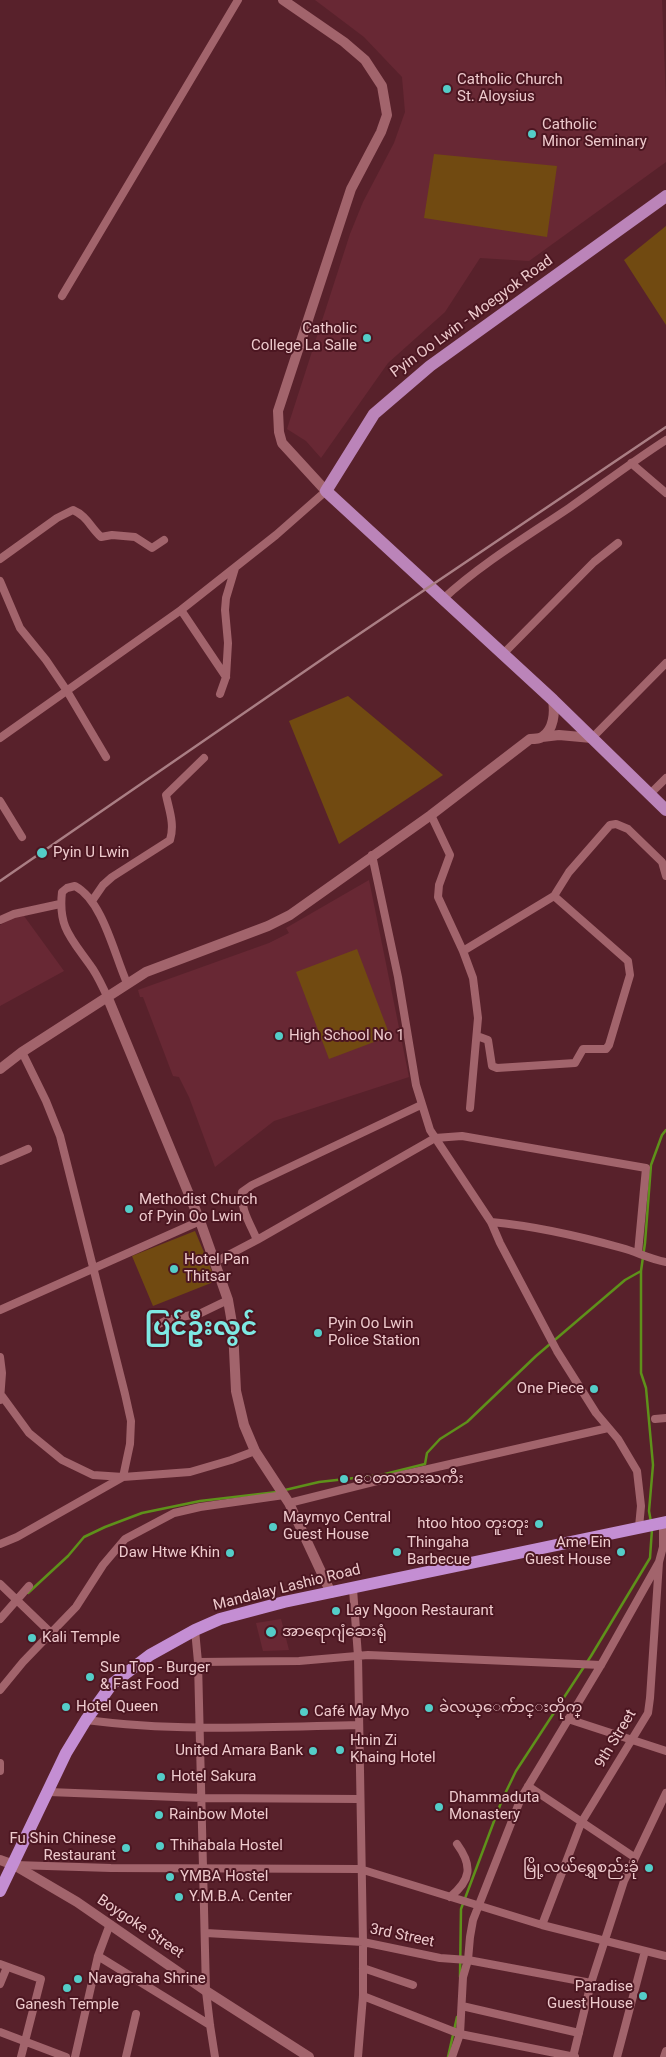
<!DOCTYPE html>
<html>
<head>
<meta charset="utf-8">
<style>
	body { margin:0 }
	canvas { display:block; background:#58212b }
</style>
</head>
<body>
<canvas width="666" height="2057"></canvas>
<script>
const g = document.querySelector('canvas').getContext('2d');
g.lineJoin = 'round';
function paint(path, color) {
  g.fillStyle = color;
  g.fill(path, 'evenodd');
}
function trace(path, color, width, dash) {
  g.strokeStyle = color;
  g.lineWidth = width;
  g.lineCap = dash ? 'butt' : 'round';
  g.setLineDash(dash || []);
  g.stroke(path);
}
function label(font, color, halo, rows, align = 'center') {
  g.font = font + ' Roboto,"Noto Sans Myanmar",sans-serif';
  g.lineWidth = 4;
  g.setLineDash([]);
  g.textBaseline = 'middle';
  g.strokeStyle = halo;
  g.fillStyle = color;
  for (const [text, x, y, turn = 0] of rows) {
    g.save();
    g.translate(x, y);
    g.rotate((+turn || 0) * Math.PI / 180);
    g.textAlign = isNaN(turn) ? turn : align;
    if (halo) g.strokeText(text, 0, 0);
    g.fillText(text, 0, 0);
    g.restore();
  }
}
const built = new Path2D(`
	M315,0H662L666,100V162L529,261L480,258L445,312L388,363L321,458L306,441L287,429L350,234L363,202L394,143L405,112L402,77L364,37Z
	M369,880L409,1077L274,1121L215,1167L189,1097L179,1077L173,1076L143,997H140L138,990L269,943L289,933L286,928Z
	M18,915L24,916L64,971L0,1006V925Z
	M281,1619L289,1650L263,1651L256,1623Z`);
const green = new Path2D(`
	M434,154L557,166L547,237L424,218Z
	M666,226V325L624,260Z
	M348,696L443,775L339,844L289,721Z
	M357,949L390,1036L329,1059L296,972Z
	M195,1231L216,1281L153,1306L132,1256Z`);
const stream = new Path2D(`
	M285,1490L319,1482L381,1475L425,1464L427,1453L440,1439L467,1422L536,1356L625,1280L641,1271
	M651,1522L649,1511L653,1465L646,1388L641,1373V1271L645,1243L651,1165L662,1135L666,1130
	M28,1593L68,1556L84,1537L105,1527L142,1513L200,1501L277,1492
	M460,1977L461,1909L502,1800L516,1771L591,1656L650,1558L652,1529
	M448,2057L457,2017`);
const minor = new Path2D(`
	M62,296L238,0
	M631,463L666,493
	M0,559L57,518L73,510C87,516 90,527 101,537L112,535L135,537L152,548L164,540
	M0,581L20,628L46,660L67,691L106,757
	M443,599C481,564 526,537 569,508C602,485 633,461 666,440
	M181,610L226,677
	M502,655L594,562L618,543
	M220,694L226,677L228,643L225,610L226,598L235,568
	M0,738L181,610L276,535L326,491
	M592,738L666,663
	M650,794L666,778
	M0,801L22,837
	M431,815L450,855L439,885L438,897L463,951L473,978L478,1018L470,1108
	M372,855L398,977L416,1085L430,1130L491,1222L500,1243L557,1351L596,1413L618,1439L637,1471L641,1506L639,1527
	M92,901L103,885L112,877L170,840C175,824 169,810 166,795L204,758
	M0,920L14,914L60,904
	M463,951L554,896L569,872L610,825L616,824L628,829L662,862L666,876
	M107,996C102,986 97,974 90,965C71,938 58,927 62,892L67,888L75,886C103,901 114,954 127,983
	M477,1036L488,1040L492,1066L497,1068L575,1063L583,1049H606L609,1045L630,975L628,961L554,896
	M0,1161L28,1149
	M491,1222C535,1226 579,1236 622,1248C637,1252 650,1259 666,1262
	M257,1240C251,1225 240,1209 242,1192L252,1185L421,1105
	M215,1262L257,1240L435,1138L462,1136L646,1168L638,1253
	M0,1310L200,1221
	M153,1327L167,1320L201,1313L228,1300
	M0,1357L2,1373L0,1400
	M2,1396L29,1433L62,1460L93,1475L123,1477L190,1472L231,1460L255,1451
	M655,1419L666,1418
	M289,1503L389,1478L608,1428
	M0,1544L17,1537L123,1477L130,1444L131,1421L125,1394L60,1136L46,1101L22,1052
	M0,1584L52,1634
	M353,1589L358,1656L363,1942V1996L358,2057
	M0,1619L29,1586
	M195,1630L198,1662L206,1991L210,2025L215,2057
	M198,1662L299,1661L368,1655L601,1665
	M0,1690L23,1662L76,1607L103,1565L125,1539L174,1513L200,1507L284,1495
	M568,1719L666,1751
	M86,1720C176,1732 267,1727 358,1725
	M0,1763V1771
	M528,1786L634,1857
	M49,1792L202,1798L359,1799
	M15,1865L111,1868L360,1869L542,1925L666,1956
	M450,1897C471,1880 473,1866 457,1844
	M542,1925L581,1823L648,1713L650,1698L659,1562L663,1547V1522
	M206,1933L363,1942L440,1958L468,1960L591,1983
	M98,1956L210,2025
	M0,1964L41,1979L21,2057
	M363,1968L413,1985
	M0,1984L7,1967
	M363,1996L460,2034L575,2057
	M462,2006L579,2033
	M0,2032L66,2057
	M75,2057L98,1956L110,1924
	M126,2057L136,2014
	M452,2057L460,2034L463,1977L468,1960L470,1937L473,1920L521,1798L601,1665L659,1562
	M573,2057L591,1983L624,1881L666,1793
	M617,2057L645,1951
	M664,2057L666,2051`);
const tertiary = new Path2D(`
	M283,0L344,42L365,60L382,86L387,115L381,132L351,189L278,411L279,432L282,443L326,491
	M542,737L559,735L592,738
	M107,996L200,1221L228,1300L233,1329L236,1391L244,1425L255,1451L289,1503L331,1593
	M0,1069L22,1052L146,972L268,926L290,915L431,815L530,739C533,739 539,739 542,737C554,730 555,712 553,700
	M0,1860L14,1865L77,1902L206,1991L309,2057`);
const primary = new Path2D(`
	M666,196L430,366L374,414L326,491L553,700L666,810`);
const trunk = new Path2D(`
	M0,1891L66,1753L86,1720L112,1684L150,1655L195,1630L220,1619L284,1602L666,1522`);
const rail = new Path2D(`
	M0,881L337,649L666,427`);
const markers = [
	[447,89,5,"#54cdc8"],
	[532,134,5,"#54cdc8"],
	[367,338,5,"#54cdc8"],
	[42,853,6,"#54cdc8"],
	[279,1036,5,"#54cdc8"],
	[129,1209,5,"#54cdc8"],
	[174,1269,5,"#54cdc8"],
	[318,1333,5,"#54cdc8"],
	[594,1389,5,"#54cdc8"],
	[344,1479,5,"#54cdc8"],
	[539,1524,5,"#54cdc8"],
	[273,1527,5,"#54cdc8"],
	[397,1552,5,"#54cdc8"],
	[621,1552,5,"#54cdc8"],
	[230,1553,5,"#54cdc8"],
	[336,1611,5,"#54cdc8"],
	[271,1632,6,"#54cdc8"],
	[32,1638,5,"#54cdc8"],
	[90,1677,5,"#54cdc8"],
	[66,1707,5,"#54cdc8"],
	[429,1708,5,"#54cdc8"],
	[304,1712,5,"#54cdc8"],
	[340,1750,5,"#54cdc8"],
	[313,1751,5,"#54cdc8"],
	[161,1777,5,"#54cdc8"],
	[439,1807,5,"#54cdc8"],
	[159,1815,5,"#54cdc8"],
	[160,1846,5,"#54cdc8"],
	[126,1848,5,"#54cdc8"],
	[649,1868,5,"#54cdc8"],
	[170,1877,5,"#54cdc8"],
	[179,1897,5,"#54cdc8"],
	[78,1979,5,"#54cdc8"],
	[67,1988,5,"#54cdc8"],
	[643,1996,5,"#54cdc8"]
];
const poiNames = [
	["Catholic Church",457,80],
	["St. Aloysius",457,97],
	["Catholic",542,125],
	["Minor Seminary",542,142],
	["Catholic",357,329,"right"],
	["College La Salle",357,346,"right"],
	["Pyin U Lwin",53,853],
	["High School No 1",289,1036],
	["Methodist Church",139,1200],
	["of Pyin Oo Lwin",139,1217],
	["Hotel Pan",184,1260],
	["Thitsar",184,1277],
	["Pyin Oo Lwin",328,1324],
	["Police Station",328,1341],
	["One Piece",584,1389,"right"],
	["ေတာသားႀကီး",354,1479],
	["Maymyo Central",283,1518],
	["Guest House",283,1535],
	["htoo htoo တူးတူး",529,1524,"right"],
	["Thingaha",407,1543],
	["Barbecue",407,1560],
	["Ame Ein",611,1543,"right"],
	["Guest House",611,1560,"right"],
	["Daw Htwe Khin",220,1553,"right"],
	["Lay Ngoon Restaurant",346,1611],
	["အာရောဂျံဆေးရုံ",282,1632],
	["Kali Temple",42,1638],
	["Sun Top - Burger",100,1668],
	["& Fast Food",100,1685],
	["Hotel Queen",76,1707],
	["ခဲလယ္ေက်ာင္းတိုက္",439,1708],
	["Café May Myo",314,1712],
	["Hnin Zi",350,1741],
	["Khaing Hotel",350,1758],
	["United Amara Bank",303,1751,"right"],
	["Hotel Sakura",171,1777],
	["Dhammaduta",449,1798],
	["Monastery",449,1815],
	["Rainbow Motel",169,1815],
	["Fu Shin Chinese",116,1839,"right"],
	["Restaurant",116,1856,"right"],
	["Thihabala Hostel",170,1846],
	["မြို့လယ်ရွှေစည်းခုံ",639,1868,"right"],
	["YMBA Hostel",180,1877],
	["Y.M.B.A. Center",189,1897],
	["Navagraha Shrine",88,1979],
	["Paradise",633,1987,"right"],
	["Guest House",633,2004,"right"],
	["Ganesh Temple",67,2005,"center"]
];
const streetNames = [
	["Pyin Oo Lwin - Moegyok Road",472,317,-36],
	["Mandalay Lashio Road",287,1588,-14],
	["9th Street",616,1739,-59],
	["Boygoke Street",140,1927,34],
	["3rd Street",402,1936,12]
];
const townNames = [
	["ပြင်ဦးလွင်",201,1329]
];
paint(built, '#682834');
paint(green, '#714a11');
trace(stream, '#5e911a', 2.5);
trace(minor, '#a2646c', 8);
trace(tertiary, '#a2646c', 10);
trace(primary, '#bb84b9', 12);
trace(trunk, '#c48ed3', 12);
trace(rail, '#aa7e84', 2.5);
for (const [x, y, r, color] of markers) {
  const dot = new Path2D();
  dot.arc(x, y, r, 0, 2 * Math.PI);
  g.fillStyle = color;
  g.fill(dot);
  trace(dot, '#4c1621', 2);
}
label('15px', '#eecacd', '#4c1621', poiNames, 'left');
label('15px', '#eecacd', '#4c1621', streetNames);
label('bold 25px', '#7ee9e3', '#4c1621', townNames);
</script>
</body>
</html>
